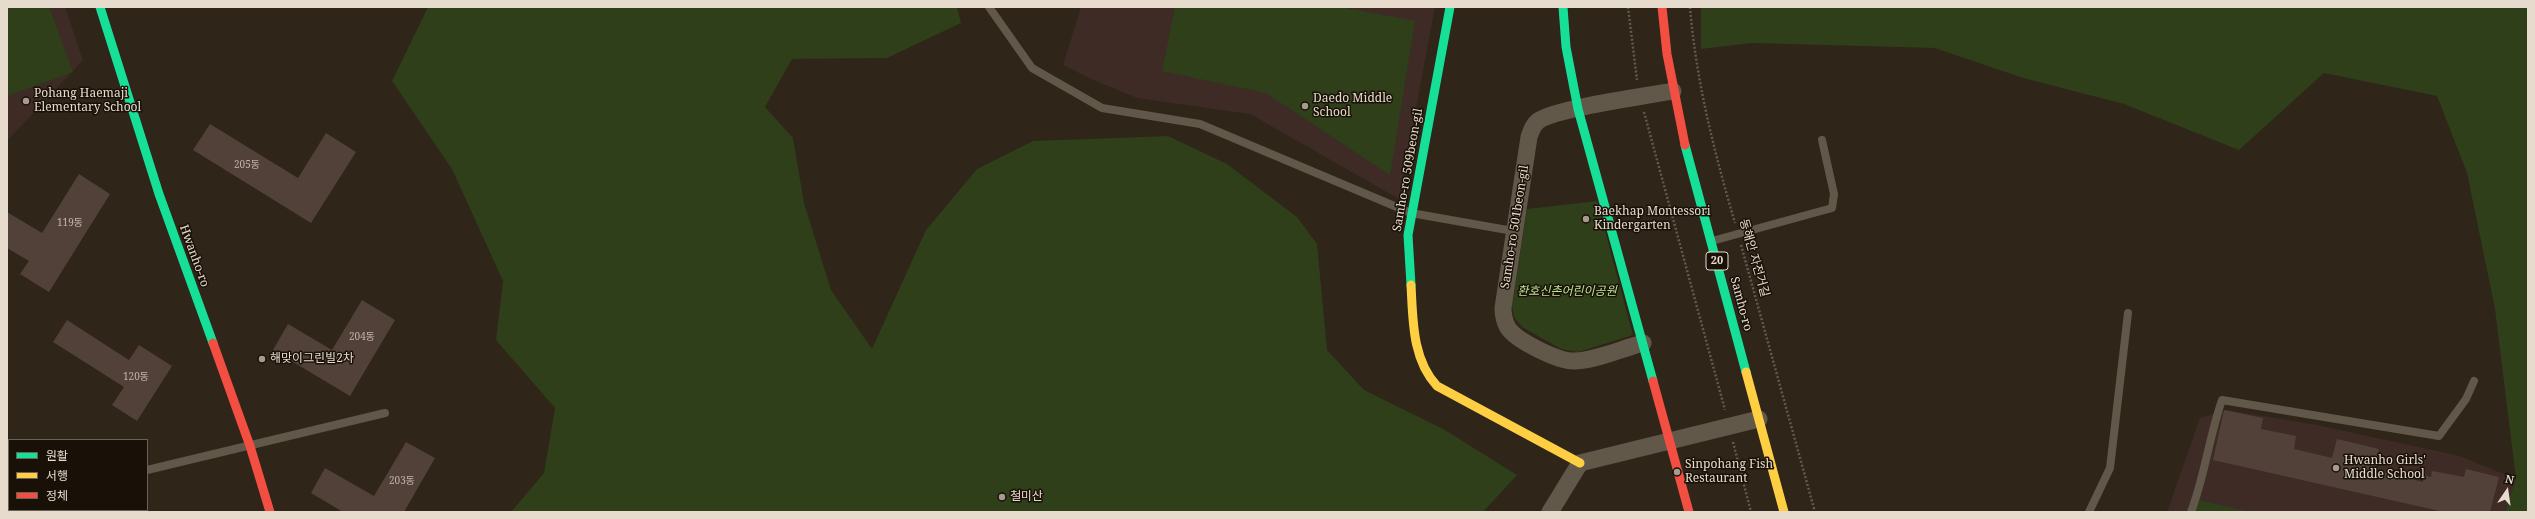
<!DOCTYPE html>
<html>
<head>
<meta charset="utf-8">
<style>
	body { margin:0 }
	#map { position:relative; width:2535px; height:519px; overflow:hidden; background:#2f2519; font-family:"Noto Serif","Noto Sans KR",serif }
	canvas { display:block }
	.frame { position:absolute; inset:0; border:8px solid #e7dbcd; pointer-events:none }
	.legend { position:absolute; left:8px; top:439px; width:140px; height:72px; box-sizing:border-box; background:#191108; border:1px solid #6b6257; margin:0; padding:5px 7px; list-style:none; font-size:12px; color:#e7dbcd }
	.legend li { display:flex; align-items:center; gap:8px; height:20px }
	.legend b { width:20px; border:1px solid #6b6257 }
	.north { position:absolute; left:2487px; top:471px; width:40px; height:40px; -webkit-text-stroke:3px #191108; paint-order:stroke; rotate:13deg; font-size:11px; font-weight:700; line-height:16px; text-align:center; color:#e7dbcd }
	.north::after { content:''; display:block; margin:auto; width:14px; height:18px; background:#e7dbcd; clip-path:polygon(50% 0,100% 100%,50% 72%,0 100%) }
</style>
</head>
<body>
<div id="map">
<canvas width="2535" height="519"></canvas>
<div class="frame"></div>
<ul class="legend">
<li><b style="height:5px;background:#16e098"></b>원활</li>
<li><b style="height:5px;background:#ffcf43"></b>서행</li>
<li><b style="height:5px;background:#f24e42"></b>정체</li>
</ul>
<div class="north">N</div>
</div>
<script>
const g = document.querySelector('canvas').getContext('2d');
g.lineJoin = 'round';
function paint(path, color) {
  g.fillStyle = color;
  g.fill(path, 'evenodd');
}
function trace(path, color, width, dash) {
  g.strokeStyle = color;
  g.lineWidth = width;
  g.lineCap = dash ? 'butt' : 'round';
  g.setLineDash(dash || []);
  g.stroke(path);
}
function label(font, color, halo, rows, align = 'center') {
  g.font = font + ' "Noto Serif","Noto Sans KR",serif';
  g.lineWidth = 3;
  g.setLineDash([]);
  g.textBaseline = 'middle';
  g.strokeStyle = halo;
  g.fillStyle = color;
  for (const [text, x, y, turn = 0] of rows) {
    g.save();
    g.translate(x, y);
    g.rotate((+turn || 0) * Math.PI / 180);
    g.textAlign = isNaN(turn) ? turn : align;
    if (halo) g.strokeText(text, 0, 0);
    g.fillText(text, 0, 0);
    g.restore();
  }
}
const education = new Path2D(`
	M7,7H65L83,60L7,141Z
	M1081,7H1435L1399,199L1250,114L1137,98L1091,79L1063,65Z
	M2227,410L2317,425L2460,456L2516,479L2505,512H2167L2200,418Z`);
const green = new Path2D(`
	M7,7H49L73,72L7,96Z
	M428,7H957L961,23L887,58L792,59L765,107L793,138L804,203L831,290L872,349L926,230L977,169L1033,141L1168,136L1227,164L1297,217L1317,244L1327,350L1364,390L1445,430L1517,475L1483,512H511L544,473L555,408L496,340L503,281L452,169L392,81Z
	M1175,7H1341L1415,21L1390,175L1266,93L1162,71Z
	M1701,7H2528V512H2505L2516,479L2495,309L2467,173L2437,96L2324,73L2239,150L2124,104L2023,78L1935,48L1752,43L1701,49Z
	M1597,201L1633,335L1578,352L1561,349L1522,327L1514,317L1512,307L1527,209Z
	M2197,500L2251,512H2193Z`);
const building = new Path2D(`
	M210,124L298,178L326,133L356,152L311,223L193,150Z
	M79,174L110,194L49,292L20,274L29,261L7,248V212L42,233Z
	M362,300L395,320L350,396L273,350L288,324L332,350Z
	M67,320L129,360L139,345L172,366L137,421L112,405L124,387L53,342Z
	M2224,410L2263,418L2261,429L2296,436L2294,449L2332,458L2337,439L2379,449L2375,470L2423,482L2424,475L2431,477L2432,471L2464,477L2466,469L2499,477L2490,512H2444L2213,460Z
	M406,442L435,458L404,512H343L311,493L325,468L374,496Z`);
const path = new Path2D(`
	M1628,7L1637,80
	M1690,7C1696,81 1714,151 1735,223
	M1644,112L1725,410
	M1741,245L1815,512
	M1733,442L1751,512`);
const lane = new Path2D(`
	M989,7L1032,68L1102,108L1200,124L1411,213L1513,231
	M1712,241L1832,208L1834,194L1822,140
	M147,470L385,413
	M7,488H9
	M2089,512L2110,468L2128,313
	M2191,512C2205,475 2209,437 2222,400L2439,436L2466,399L2474,381`);
const street = new Path2D(`
	M1643,343C1621,349 1597,360 1575,361C1559,362 1517,341 1508,328C1504,321 1503,316 1503,308L1529,137C1531,131 1533,125 1538,121C1556,108 1647,96 1673,91
	M1550,512L1580,463L1759,419`);
const fast = new Path2D(`
	M100,7L159,194L213,343
	M1563,7L1566,47L1578,109L1653,381
	M1685,145L1746,372
	M1411,285L1408,235L1450,7`);
const slow = new Path2D(`
	M1411,285C1413,320 1412,359 1437,386L1580,463
	M1746,372L1784,512`);
const jam = new Path2D(`
	M1662,7L1667,54L1685,145
	M213,343L250,446L270,512
	M1653,381L1689,512`);
const markers = [
	[26,101,4,"#a79b8e"],
	[1305,106,4,"#a79b8e"],
	[1586,219,4,"#a79b8e"],
	[262,359,4,"#a79b8e"],
	[2336,468,4,"#a79b8e"],
	[1677,472,4,"#a79b8e"],
	[1002,497,4,"#a79b8e"]
];
const numberNames = [
	["205동",247,165],
	["119동",70,223],
	["204동",362,337],
	["120동",136,377],
	["203동",402,481]
];
const shields = [
	[1717,261,22]
];
const shieldNames = [
	["20",1717,261]
];
const poiNames = [
	["Pohang Haemaji",34,94],
	["Elementary School",34,108],
	["Daedo Middle",1313,99],
	["School",1313,113],
	["Baekhap Montessori",1594,212],
	["Kindergarten",1594,226],
	["해맞이그린빌2차",270,359],
	["Hwanho Girls'",2344,461],
	["Middle School",2344,475],
	["Sinpohang Fish",1685,465],
	["Restaurant",1685,479],
	["철미산",1010,497]
];
const streetNames = [
	["Samho-ro 509beon-gil",1408,170,-80],
	["Samho-ro 501beon-gil",1515,227,-81],
	["Hwanho-ro",194,256,70],
	["동해안 자전거길",1754,258,74],
	["Samho-ro",1741,304,75]
];
const parkNames = [
	["환호신촌어린이공원",1567,292]
];
paint(education, '#3e2b26');
paint(green, '#2e3f1a');
paint(building, '#524139');
trace(path, '#615b4f', 2.5, [2, 2]);
trace(lane, '#61584a', 8);
trace(street, '#61584a', 17);
trace(fast, '#16e098', 9);
trace(slow, '#ffcf43', 9);
trace(jam, '#f24e42', 9);
for (const [x, y, r, color] of markers) {
  const dot = new Path2D();
  dot.arc(x, y, r, 0, 2 * Math.PI);
  g.fillStyle = color;
  g.fill(dot);
  trace(dot, '#191108', 1.5);
}
label('10px', '#c2b4a8', null, numberNames);
for (const [x, y, w] of shields) {
  const box = new Path2D();
  box.roundRect(x - w / 2, y - 9, w, 18, 3);
  g.fillStyle = '#191108';
  g.fill(box);
  trace(box, '#e7dbcd', 1);
}
label('bold 11px', '#e7dbcd', null, shieldNames);
label('12px', '#e7dbcd', '#191108', poiNames, 'left');
label('12px', '#e7dbcd', '#191108', streetNames);
label('italic 12px', '#b8e493', '#191108', parkNames);
</script>
</body>
</html>
